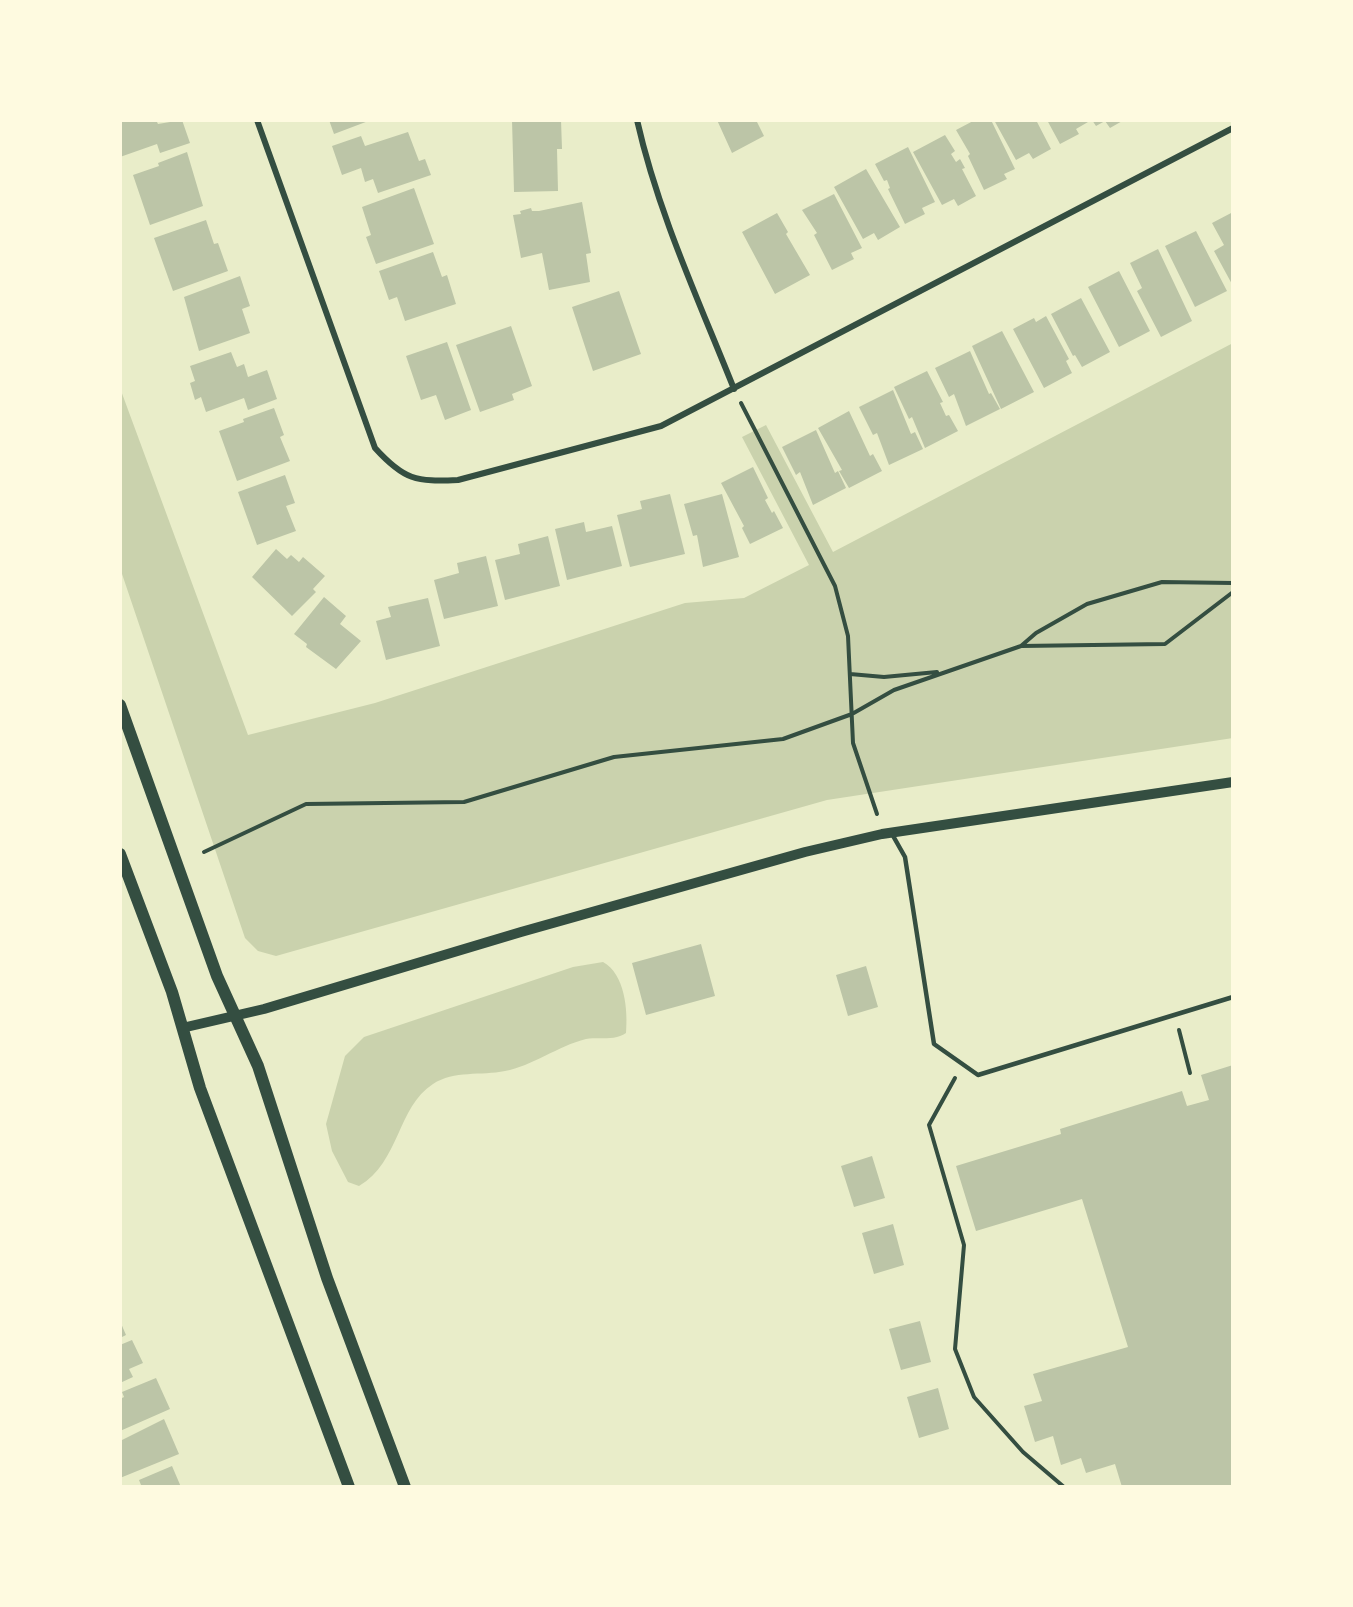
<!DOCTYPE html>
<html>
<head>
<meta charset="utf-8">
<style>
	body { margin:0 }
	#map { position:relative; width:1353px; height:1607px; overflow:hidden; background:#e9edc9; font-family:"Playfair Display",serif }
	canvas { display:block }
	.frame { position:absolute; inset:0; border:122px solid #fefae0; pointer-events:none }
</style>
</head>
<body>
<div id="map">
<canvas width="1353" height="1607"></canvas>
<div class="frame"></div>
</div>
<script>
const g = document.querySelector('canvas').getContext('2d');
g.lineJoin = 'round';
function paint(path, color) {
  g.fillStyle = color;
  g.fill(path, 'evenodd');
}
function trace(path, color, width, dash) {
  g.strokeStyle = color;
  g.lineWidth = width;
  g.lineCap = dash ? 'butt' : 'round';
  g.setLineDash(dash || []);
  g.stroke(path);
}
const green = new Path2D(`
	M1233,343V738L827,800L276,956L258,951L245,938L120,568V388L248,735L375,703L685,603L744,598L809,565L742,437L766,425L833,552Z
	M603,962C625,974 628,1010 626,1033C615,1041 599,1037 586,1039C558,1046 532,1066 505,1071C481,1076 454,1070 433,1084C397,1107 400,1162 359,1186L348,1182L332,1151L326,1124L345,1056L364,1037L573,967Z`);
const building = new Path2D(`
	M120,120H156L158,124L182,120L190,143L160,153L157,144L120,157Z
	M329,120H371L334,134Z
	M512,120H561L562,149H557L558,191L514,192Z
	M717,120H756L764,136L732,153Z
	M975,120H991L1015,169L1004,174L1007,179L984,190L968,156L970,154L956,130Z
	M994,120H1036L1051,149L1033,159L1029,153L1016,160Z
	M1047,120H1087L1088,122L1076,129L1079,134L1060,144Z
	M1092,120H1124L1110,128L1105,121L1096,126Z
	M408,132L419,161L425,159L431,175L378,193L373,179L365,182L361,168L342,175L332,146L361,136L365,146Z
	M945,135L955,151L951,154L956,162L960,159L965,168L962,169L976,196L958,206L954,199L942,205L913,152Z
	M908,147L935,202L922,208L925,214L905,224L888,189L890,188L887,180L884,181L875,164Z
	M187,152L203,206L150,225L133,175L159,166L158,163Z
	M866,169L900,227L878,240L874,233L863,239L834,187Z
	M414,188L434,244L376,264L366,237L371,235L362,207Z
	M834,194L862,248L851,253L854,259L832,270L814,235L817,233L802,210Z
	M582,202L591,253L586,254L590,282L549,290L542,253L521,258L513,215L521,214L520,211L531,208L532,211H539Z
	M1233,212V286L1214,251L1224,245L1212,223Z
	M777,213L788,232L786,234L810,275L775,294L742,232Z
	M206,220L214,244L218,243L228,271L173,291L154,238Z
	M1196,231L1227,291L1195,307L1165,246Z
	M1158,249L1192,321L1161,337L1137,291L1142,288L1130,263Z
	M433,252L442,277L447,275L456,304L405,321L397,297L389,300L379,271Z
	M1119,271L1150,331L1119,347L1088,287Z
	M240,276L250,306L242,309L250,333L199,351L184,297Z
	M619,291L641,354L593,371L572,307Z
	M1081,298L1110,352L1082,367L1075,355L1073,356L1051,314Z
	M1046,316L1069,359L1066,361L1072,373L1044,388L1013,329L1034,318L1036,322Z
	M511,326L532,386L512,394L514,400L480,412L456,345Z
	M1002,331L1034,392L1001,409L972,346Z
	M447,342L471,410L445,420L436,395L421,400L406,356Z
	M970,351L989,394L991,393L1000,409L966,426L954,394L949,397L935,368Z
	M231,352L237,367L244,364L248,377L267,370L277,399L248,410L244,398L206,412L201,397L195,400L190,383L195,381L190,366Z
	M927,371L943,402L940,403L946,416L949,415L958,431L925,448L912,417L909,419L894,387Z
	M893,390L911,434L915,432L923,449L889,465L877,433L873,435L859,407Z
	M274,408L284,435L280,437L290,461L237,481L219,431L244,422L243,419Z
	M849,411L870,456L873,454L882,471L849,488L839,471L842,470L818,428Z
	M816,430L835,473L838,471L846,488L813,505L800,472L796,475L782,447Z
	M753,467L768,498L765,500L772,513L774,511L783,528L750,544L742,528L744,526L721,483Z
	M285,475L295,503L286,506L296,531L257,545L238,492Z
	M670,494L685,554L630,567L617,515L642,509L640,501Z
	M722,494L739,557L703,567L697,535L693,536L684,504Z
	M584,522L586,532L612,526L622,566L567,580L555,529Z
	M548,536L560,586L505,600L495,560L520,554L518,544Z
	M276,549L287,559L291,555L299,562L303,557L325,576L313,589L316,592L292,616L252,577Z
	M486,556L498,606L444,619L434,580L459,573L457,563Z
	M324,597L346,616L340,624L361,641L336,669L306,647L307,644L294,634Z
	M428,598L440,646L386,660L376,621L391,617L388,607Z
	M701,944L715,996L646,1015L632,963Z
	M866,966L878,1007L848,1016L836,975Z
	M1233,1065V1487H1122L1115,1464L1086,1473L1081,1458L1061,1465L1053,1436L1035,1442L1024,1406L1042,1401L1033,1374L1128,1347L1082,1199L976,1231L956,1166L1061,1134L1060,1129L1182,1091L1187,1106L1209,1100L1201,1075Z
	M872,1156L885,1198L854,1207L841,1166Z
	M893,1224L904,1265L874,1274L862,1233Z
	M120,1321L126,1335L120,1338Z
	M920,1321L931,1362L901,1370L889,1329Z
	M132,1340L143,1363L129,1369L133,1377L120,1383V1345Z
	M156,1378L170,1409L120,1431V1399L124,1397L122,1392Z
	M938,1388L949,1429L919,1438L907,1397Z
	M164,1419L179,1454L120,1478V1441Z
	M172,1466L181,1487H136L141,1485L139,1480Z`);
const path = new Path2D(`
	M741,403L835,586L848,636L853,743L877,814
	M1021,646L1036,633L1087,604L1162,582L1233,583
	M850,674L884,677L937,672
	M204,852L306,804L464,802L614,757L783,739L852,714L894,690L1021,646L1165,644L1233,592
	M1179,1030L1190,1073
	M955,1078L929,1125L964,1245L955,1349L974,1397L1023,1452L1064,1487`);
const service = new Path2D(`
	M892,834L905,857L934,1044L978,1075L1233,997`);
const minor = new Path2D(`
	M257,120L375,448C404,480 416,482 458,480L661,426L1233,128
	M637,120C658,213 699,301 734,389`);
const tertiary = new Path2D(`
	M182,1028L264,1009L521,932L805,852L882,834L1233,782`);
const secondary = new Path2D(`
	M120,705L217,976L258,1066L327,1278L405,1487
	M120,854L172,992L200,1088L349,1487`);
paint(green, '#cad2ad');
paint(building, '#bcc5a7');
trace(path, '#344e41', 4);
trace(service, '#344e41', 4.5);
trace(minor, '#344e41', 6);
trace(tertiary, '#344e41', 10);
trace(secondary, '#344e41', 12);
</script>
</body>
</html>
